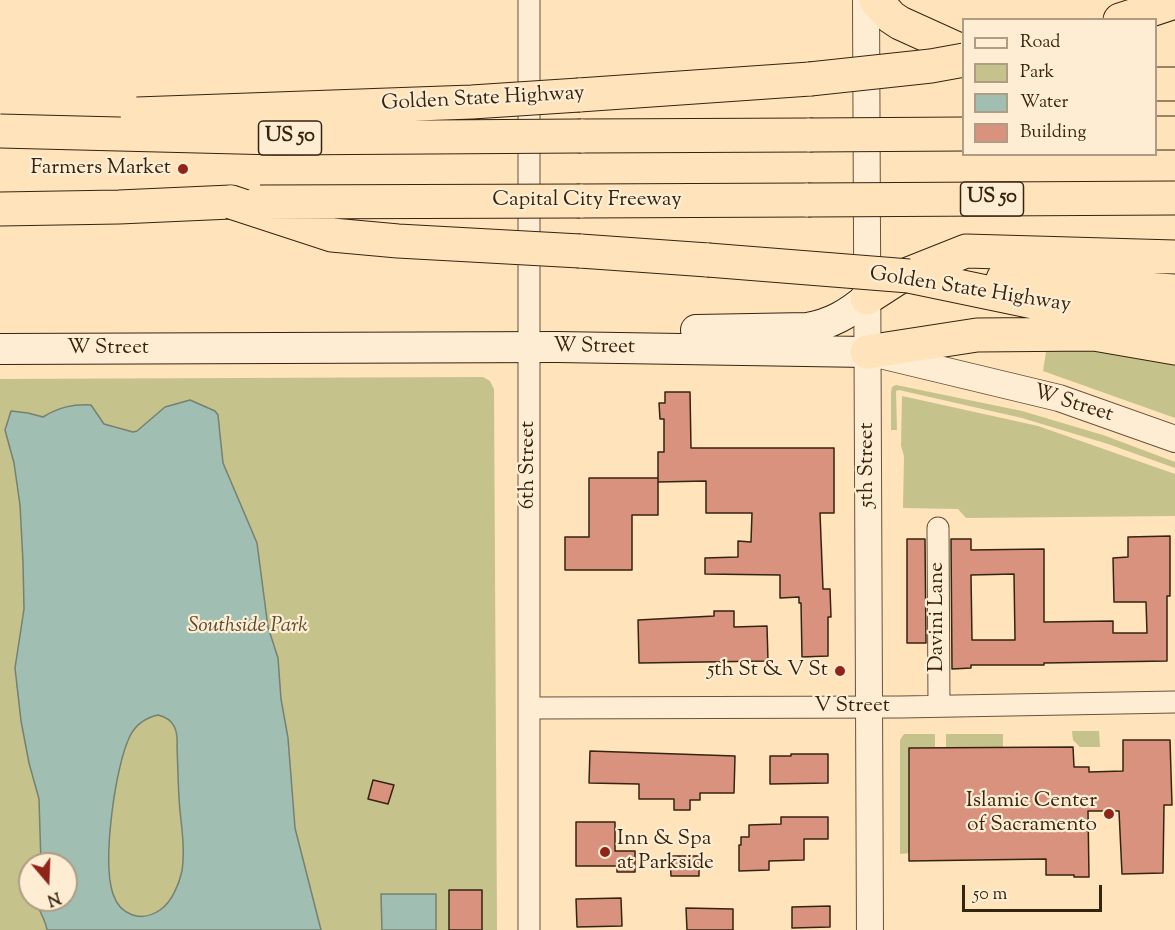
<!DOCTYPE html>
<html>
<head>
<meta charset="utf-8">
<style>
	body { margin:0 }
	#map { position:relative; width:1175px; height:930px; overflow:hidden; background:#fee3bb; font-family:"Sorts Mill Goudy",serif }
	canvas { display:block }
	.legend { position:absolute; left:962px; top:18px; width:195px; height:138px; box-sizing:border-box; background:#feedd3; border:2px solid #ad9d85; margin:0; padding:8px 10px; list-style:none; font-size:18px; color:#342511 }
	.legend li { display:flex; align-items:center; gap:12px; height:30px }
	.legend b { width:30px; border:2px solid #ad9d85 }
	.north { position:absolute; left:18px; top:852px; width:60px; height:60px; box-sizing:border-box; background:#feedd3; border:2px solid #ad9d85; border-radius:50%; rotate:161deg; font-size:16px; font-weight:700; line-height:24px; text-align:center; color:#342511 }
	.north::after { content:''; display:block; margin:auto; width:21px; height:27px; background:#8f2418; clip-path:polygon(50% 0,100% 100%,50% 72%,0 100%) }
	.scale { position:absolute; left:962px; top:885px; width:140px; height:27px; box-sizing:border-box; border:3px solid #342511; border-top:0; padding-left:8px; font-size:18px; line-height:21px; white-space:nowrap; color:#342511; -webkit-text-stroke:4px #feedd3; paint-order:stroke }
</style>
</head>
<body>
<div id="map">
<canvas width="1175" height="930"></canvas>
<ul class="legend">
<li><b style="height:8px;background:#feedd3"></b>Road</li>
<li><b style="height:16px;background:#c6c28c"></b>Park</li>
<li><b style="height:16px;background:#a0beb1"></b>Water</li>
<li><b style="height:16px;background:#d9927e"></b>Building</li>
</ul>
<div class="north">N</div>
<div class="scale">50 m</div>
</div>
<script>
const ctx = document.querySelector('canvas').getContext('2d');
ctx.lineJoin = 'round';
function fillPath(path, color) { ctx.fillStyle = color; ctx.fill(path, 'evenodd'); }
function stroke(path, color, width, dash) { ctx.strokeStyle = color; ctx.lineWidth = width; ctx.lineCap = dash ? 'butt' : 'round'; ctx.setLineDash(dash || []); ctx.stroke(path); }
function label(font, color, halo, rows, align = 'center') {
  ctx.font = font + ' "Sorts Mill Goudy",serif'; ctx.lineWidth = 4.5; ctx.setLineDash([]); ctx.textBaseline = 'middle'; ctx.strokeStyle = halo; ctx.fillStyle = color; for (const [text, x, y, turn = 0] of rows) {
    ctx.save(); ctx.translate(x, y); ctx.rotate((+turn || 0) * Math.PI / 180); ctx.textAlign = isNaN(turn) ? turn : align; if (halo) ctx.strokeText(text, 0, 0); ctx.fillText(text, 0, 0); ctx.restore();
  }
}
const green = new Path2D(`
	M1047 346 1147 356 1175 364V418L1043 371Z
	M483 377 490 381 494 389 497 930H0V379ZM30 864H66V900H30Z
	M896 385 1022 411 1103 435 1175 462V468L1108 444 1022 418 899 390 896 391 897 430H891V392L892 387Z
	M902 396 1038 426 1175 474V516L966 518 958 509 903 508 904 456 901 446Z
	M1072 731H1099L1100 747H1080L1073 740Z
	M904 734H935V747L909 748 910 853 900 854V740Z
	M946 734H1003V747H946Z`);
const water = new Path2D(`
	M190 400 215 411 218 415 223 463 257 543 268 627 278 658 281 699 288 738 295 828 321 930H47C45 917 37 910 37 900H66V864H41L39 799 29 763 21 721 15 668 24 609 23 562 20 505 14 463 5 430 11 411 28 413 43 417C59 407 73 404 91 405L104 424 133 432 137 431 165 407ZM158 715C175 719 178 731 177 747 178 768 178 790 180 811 182 830 185 851 182 871 179 884 172 902 160 910 141 923 120 915 113 894 102 862 115 766 130 736 136 724 145 718 158 715Z
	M381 894H436V930H382Z`);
const building = new Path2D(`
	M665 392H690L691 448H834V513H820L823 589H830L831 617H828V656L802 657 801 603H799V597L780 598V575L705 574V558L738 557V541L751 542 752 513H706V481L658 482V452H664V419H660L659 403H665Z
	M589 478H658V515H632V570H565V537H589Z
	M1170 536V596H1167V661L1044 663V665H971V668L952 669 951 539H971V550L1044 549V622L1113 621V633H1147L1146 602H1114L1113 558 1128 557V537ZM1014 574 1015 640H972L971 575Z
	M907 539H925L926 643H907Z
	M714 611H734V627L767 626 768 661 639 663 638 620 714 616Z
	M1123 740H1170L1172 805H1164L1163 873 1122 874 1119 811H1088L1089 877H1074V875H1046V859L909 861V748L1073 747 1074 767H1089V772L1123 771Z
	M590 751 735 756 734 793H700V800H690V810H674V799H639V784L589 783Z
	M791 754H828V783L770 784V756H791Z
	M373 780 394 785 388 804 368 799Z
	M781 817H828V839H804V860L769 861V870L739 871V845H741V837H749V825L781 824Z
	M576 822H615V851H635V872H617V866H576Z
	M670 856H699V876H671Z
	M449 890H482V930H449Z
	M621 898 622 926 577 927 576 899Z
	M830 906V927L792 928V907Z
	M686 908 733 909V930H687Z`);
const minor = new Path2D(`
	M529 0V930
	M938 528 939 706
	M529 708 901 707 1175 702`);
const tertiary = new Path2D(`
	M866 0 870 930
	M876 354 1059 398 1175 439`);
const secondary = new Path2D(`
	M696 330 807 328C831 324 848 314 867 298
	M0 349 557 347 867 352`);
const motorway = new Path2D(`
	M876 0 891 17 900 23 964 52
	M1120 20 1175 2
	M1156 84H1175
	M579 95 810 79
	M1156 133H1175
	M581 136 810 135
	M580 201 808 200
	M0 209 119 207 231 202
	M580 251 708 260
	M909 276 1053 306 1175 320
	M1003 279 1175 291
	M867 298 898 278 966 251 1175 257
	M867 352 977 335 1094 334 1175 348`);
const motorwayBridge = new Path2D(`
	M810 79 931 66 964 60
	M137 114 472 102 579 95
	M0 131 277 138 581 136
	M810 135 964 134
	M808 200 1175 198
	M231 202 332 235 398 241 580 251
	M260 202 580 201
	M708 260 909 276`);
const markers = [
	[183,169,6,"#8f2418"],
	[840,671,6,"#8f2418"],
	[1109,814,6,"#8f2418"],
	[605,852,6,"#8f2418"]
];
const shields = [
	[290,138,63],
	[992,199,63]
];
const shieldNames = [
	["US 50",290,138],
	["US 50",992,199]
];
const streetNames = [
	["Golden State Highway",483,100,-3],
	["Capital City Freeway",587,201],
	["Golden State Highway",970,291,9],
	["W Street",594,348,1],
	["W Street",108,349],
	["W Street",1073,405,17],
	["6th Street",529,465,-90],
	["5th Street",868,465,-90],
	["Davini Lane",938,617,-90],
	["V Street",852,707]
];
const poiNames = [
	["Farmers Market",171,169],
	["5th St & V St",828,671],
	["Islamic Center",1097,802],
	["of Sacramento",1097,826],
	["Inn & Spa",617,840,"left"],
	["at Parkside",617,864,"left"]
];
const parkNames = [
	["Southside Park",248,627]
];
fillPath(green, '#c6c28c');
fillPath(water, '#a0beb1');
stroke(water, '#758171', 1.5);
fillPath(building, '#d9927e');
stroke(building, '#342511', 1.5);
stroke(minor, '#66543c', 23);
stroke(tertiary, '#66543c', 28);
stroke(secondary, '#342511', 32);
stroke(motorway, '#342511', 35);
stroke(minor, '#feedd3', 21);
stroke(tertiary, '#feedd3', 26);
stroke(secondary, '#feedd3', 30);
stroke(motorway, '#fee3bb', 33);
stroke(motorwayBridge, '#342511', 35, []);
stroke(motorwayBridge, '#fee3bb', 33);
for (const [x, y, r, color] of markers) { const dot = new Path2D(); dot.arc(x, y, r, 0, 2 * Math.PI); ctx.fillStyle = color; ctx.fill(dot); stroke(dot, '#feedd3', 2); }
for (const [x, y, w] of shields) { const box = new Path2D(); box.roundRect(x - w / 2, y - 17, w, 34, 4.5); ctx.fillStyle = '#feedd3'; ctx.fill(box); stroke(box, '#342511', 1.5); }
label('bold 20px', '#342511', null, shieldNames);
label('21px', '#342511', '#feedd3', streetNames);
label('21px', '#342511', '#feedd3', poiNames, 'right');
label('italic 21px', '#584c30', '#feedd3', parkNames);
</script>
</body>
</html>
